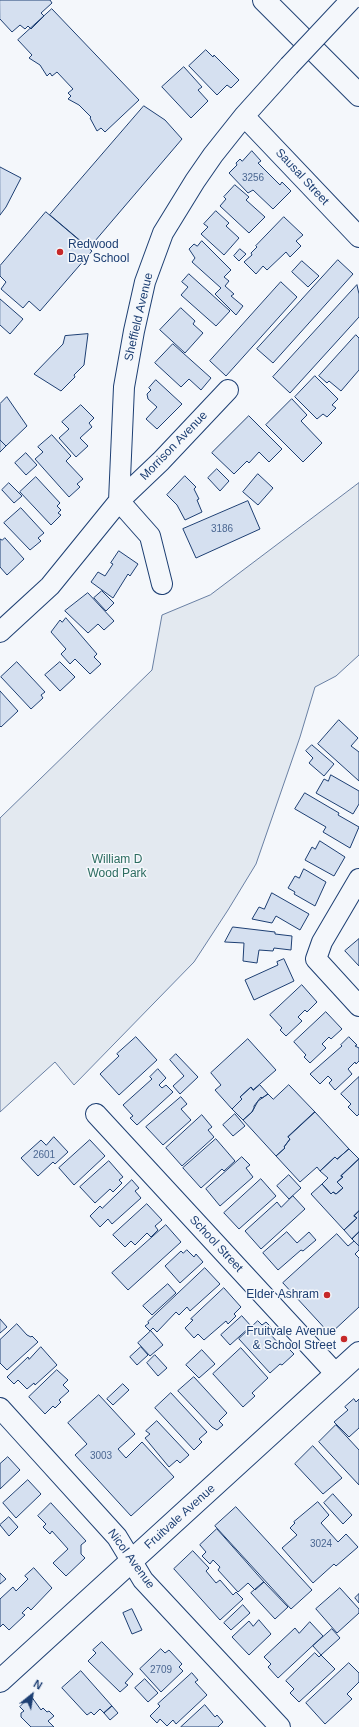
<!DOCTYPE html>
<html>
<head>
<meta charset="utf-8">
<style>
	body { margin:0 }
	#map { position:relative; width:359px; height:1727px; overflow:hidden; background:#f4f7fb; font-family:Helvetica,sans-serif }
	canvas { display:block }
	.north { position:absolute; left:12px; top:1675px; width:40px; height:40px; -webkit-text-stroke:3px #f4f7fb; paint-order:stroke; rotate:30deg; font-size:11px; font-weight:700; line-height:16px; text-align:center; color:#1d3f73 }
	.north::after { content:''; display:block; margin:auto; width:14px; height:18px; background:#1d3f73; clip-path:polygon(50% 0,100% 100%,50% 72%,0 100%) }
</style>
</head>
<body>
<div id="map">
<canvas width="359" height="1727"></canvas>
<div class="north">N</div>
</div>
<script>
const ctx = document.querySelector('canvas').getContext('2d');
ctx.lineJoin = 'round';
function fillPath(path, color) { ctx.fillStyle = color; ctx.fill(path, 'evenodd'); }
function stroke(path, color, width, dash) { ctx.strokeStyle = color; ctx.lineWidth = width; ctx.lineCap = dash ? 'butt' : 'round'; ctx.setLineDash(dash || []); ctx.stroke(path); }
function label(font, color, halo, rows, align = 'center') {
  ctx.font = font + ' Helvetica,sans-serif'; ctx.lineWidth = 3; ctx.setLineDash([]); ctx.textBaseline = 'middle'; ctx.strokeStyle = halo; ctx.fillStyle = color; for (const [text, x, y, turn = 0] of rows) {
    ctx.save(); ctx.translate(x, y); ctx.rotate((+turn || 0) * Math.PI / 180); ctx.textAlign = isNaN(turn) ? turn : align; if (halo) ctx.strokeText(text, 0, 0); ctx.fillText(text, 0, 0); ctx.restore();
  }
}
const green = new Path2D(`
	M359 483V655L336 676 315 687 300 737 256 864 228 910 194 962 74 1085 55 1062 0 1112V818L152 670 162 615 210 595Z`);
const building = new Path2D(`
	M0 0H50L52 3 41 13 44 16 31 29 28 26 25 29 20 25 12 32 0 19Z
	M52 9 139 100 105 132 101 128 97 131 90 118 91 117 79 105 68 99 71 96 68 93 73 89 57 72 52 76 50 73 47 76 40 65 29 58 32 55 18 40Z
	M206 50 213 57 214 55 239 80 231 88 227 85 217 95 189 66Z
	M184 67 202 87 198 90 208 101 191 118 162 87Z
	M144 106 165 120 182 139 89 248 50 215Z
	M252 151 261 161 258 163 280 185 282 182 291 191 273 209 253 190 248 193 229 173 237 165 236 163 240 159 242 161Z
	M0 167 21 178 6 207 0 215Z
	M235 185 249 197 246 200 265 217 249 233 220 206 226 199 224 197Z
	M216 211 229 223 226 226 239 238 224 255 201 234 208 227 204 224Z
	M46 212 92 251 40 311 29 301 23 308 1 289 6 282 0 276V266Z
	M284 217 303 235 296 241 301 246 290 257 286 252 267 270 263 266 256 274 244 262 252 255 251 253 257 247 256 246Z
	M202 241 231 270 224 277 229 281 225 286 234 294 231 296 243 306 236 315 215 294 221 288 192 262 195 258 189 249 194 244 197 246Z
	M240 249 246 254 239 261 234 256Z
	M338 260 353 274 273 363 257 349Z
	M302 261 319 276 308 287 292 272Z
	M189 274 230 311 216 326 181 295 188 287 182 282Z
	M281 282 297 297 226 376 210 361Z
	M357 285 359 294V317L290 393 273 377Z
	M0 299 23 319 10 334 0 325Z
	M181 308 195 321 193 324 203 333 185 353 160 330Z
	M88 334 84 365 74 375 75 377 61 391 34 374 63 344 65 336Z
	M356 335 359 338V370L341 391 329 381 327 383 319 376Z
	M173 344 211 378 201 390 189 379 181 387 155 363Z
	M315 376 338 399 332 405 336 408 327 417 323 414 317 419 295 397Z
	M156 380 182 404 157 429 146 419 157 407 148 399 147 394 151 390 149 388Z
	M7 397 27 426 6 446 0 440V404Z
	M292 399 307 415 301 421 322 443 303 462 266 425Z
	M81 405 94 418 89 423 92 427 80 438 88 446 76 457 59 438 69 429 62 422Z
	M249 416 282 449 269 462 259 452 249 463 247 461 234 474 212 453Z
	M52 435 71 456 66 461 83 479 77 484 80 487 69 497 35 459 43 452 38 447Z
	M0 440 6 446 0 452Z
	M26 453 37 465 26 475 15 463Z
	M217 469 229 481 220 491 208 478Z
	M258 474 273 488 258 505 243 492Z
	M185 476 196 487 194 489 199 499 197 500 202 512 185 520 177 505 167 495Z
	M36 477 60 503 57 506 61 510 58 513 61 515 51 525 20 492Z
	M9 483 22 496 14 503 2 490Z
	M248 501 260 529 196 558 183 529Z
	M21 508 44 533 38 538 41 541 30 550 4 523Z
	M5 538 24 559 7 575 0 567V539L2 540Z
	M119 551 138 564 130 576 128 574 113 598 91 582 98 572 105 576 113 564 111 563Z
	M102 591 114 603 106 611 94 598Z
	M88 593 114 621 104 630 98 624 88 633 65 611Z
	M66 618 97 654 94 657 101 664 90 674 75 659 70 664 61 654 66 649 51 632 60 620 62 622Z
	M17 662 45 692 41 695 43 698 31 709 1 677Z
	M60 662 75 677 60 691 45 675Z
	M0 691 18 711 1 727 0 726Z
	M339 720 358 738 351 746 359 752V781L318 744Z
	M312 745 334 764 324 776 309 763 313 758 306 751Z
	M331 775 359 791V804L353 814 316 793 324 779 328 781Z
	M305 793 339 813 338 815 359 827 350 848 323 832 326 827 295 809Z
	M320 841 345 857 334 876 305 860 312 847 315 849Z
	M304 869 326 882 315 906 294 894 295 892 288 888 295 876 299 878Z
	M272 893 309 914 300 930 276 916 272 923 252 919 259 907 264 909Z
	M233 927 275 932V934L292 936 291 950 274 948 273 951 259 950 257 963 243 961 244 943 225 942Z
	M359 939V966L345 951Z
	M284 959 294 981 254 1000 245 980 278 965 277 962Z
	M302 985 317 1002 307 1012 305 1010 298 1017 302 1021 286 1036 280 1030 282 1028 270 1015Z
	M326 1012 342 1029 331 1039 329 1037 322 1044 326 1048 310 1063 304 1057 306 1055 294 1042Z
	M136 1037 157 1060 119 1095 100 1074 119 1056 117 1054Z
	M349 1037 357 1045 355 1046 359 1048V1061L356 1064 355 1062 348 1069 352 1074 335 1090 329 1083 332 1080 328 1076 320 1084 310 1074 342 1046 341 1045Z
	M248 1039 276 1070 253 1090 251 1087 240 1097 242 1099 232 1109 215 1090 221 1085 211 1073Z
	M176 1054 198 1077 180 1094 173 1086 184 1076 170 1060Z
	M158 1069 166 1078 159 1085 162 1088 166 1085 173 1092 137 1125 130 1118 133 1116 123 1105 152 1079 150 1077Z
	M359 1077V1114L357 1116 348 1107 351 1104 341 1094Z
	M260 1085 268 1094 258 1101 252 1112 243 1120 232 1109 242 1099 240 1097 251 1087 253 1090Z
	M289 1085 315 1112 288 1137 290 1139 284 1147 285 1148 276 1156 243 1120 252 1112 254 1108V1106L261 1097 262 1098 268 1094 273 1099Z
	M181 1097 187 1104 181 1109 191 1120 163 1145 146 1127Z
	M315 1112 349 1149 337 1159 335 1157 320 1171 317 1167 300 1182 276 1156 285 1148 284 1147 290 1139 288 1137Z
	M235 1114 245 1126 233 1136 223 1125Z
	M202 1115 212 1127 208 1130 214 1137 182 1166 166 1148Z
	M54 1137 68 1152 55 1164 53 1162 38 1176 21 1158 41 1140 46 1145Z
	M216 1139 235 1161 224 1171 222 1169 201 1188 183 1168Z
	M90 1140 105 1156 74 1185 59 1168Z
	M349 1149 359 1159 341 1176 343 1177 337 1182 343 1188 336 1194 333 1192 331 1194 322 1184 328 1178 320 1171 335 1157 337 1159Z
	M242 1157 250 1165 246 1168 253 1177 220 1206 206 1189Z
	M359 1159V1211L354 1216 357 1218 344 1230 311 1194 322 1184 331 1194 333 1192 336 1194 343 1188 337 1182 343 1177 341 1176Z
	M109 1161 123 1177 119 1180 122 1183 113 1192 110 1189 95 1203 80 1187Z
	M289 1175 301 1188 289 1199 277 1186Z
	M261 1179 276 1196 239 1229 224 1213Z
	M132 1180 139 1188 135 1191 141 1198 112 1224 108 1219 100 1227 90 1216 100 1206 102 1208Z
	M293 1196 305 1209 261 1249 245 1231 277 1202 281 1207Z
	M147 1204 162 1220 155 1226 158 1230 151 1237 147 1233 135 1245 131 1241 125 1247 113 1235Z
	M359 1211V1232L352 1239 344 1230 357 1218 354 1216Z
	M166 1225 181 1242 128 1290 112 1273Z
	M287 1232 297 1243 309 1232 316 1240 303 1251 301 1250 278 1270 263 1253Z
	M359 1232V1246L352 1239Z
	M337 1234 348 1246 354 1241 359 1246V1250L355 1254 359 1258V1307L330 1334 283 1283Z
	M187 1250 194 1257 196 1254 203 1262 180 1283 165 1266 181 1251 183 1253Z
	M205 1268 220 1284 190 1311 187 1307 179 1315 176 1312 157 1332 153 1328 150 1331 145 1326 149 1323 148 1322Z
	M168 1284 176 1293 152 1315 143 1306Z
	M224 1288 241 1307 234 1314 236 1316 228 1324 226 1321 204 1340 198 1334 194 1338 185 1328 193 1320 191 1319Z
	M242 1316 251 1326 230 1345 221 1335Z
	M0 1319 7 1327 0 1333Z
	M258 1321 262 1325 266 1322 275 1331 271 1335 279 1344 282 1342 294 1354 282 1365 280 1364 270 1373 239 1339Z
	M17 1324 27 1335 31 1337 32 1336 38 1342 7 1370 0 1363V1340Z
	M151 1331 163 1345 150 1356 138 1343Z
	M41 1347 57 1365 35 1385 34 1383 27 1389 18 1380 14 1384 7 1377 28 1357 29 1359Z
	M141 1347 148 1355 137 1365 130 1357Z
	M241 1348 268 1378 252 1393 255 1396 243 1407 213 1374Z
	M202 1350 215 1364 199 1378 186 1365Z
	M155 1355 167 1368 158 1376 147 1363Z
	M57 1370 68 1380 63 1385 69 1391 59 1400 61 1402 55 1408 53 1406 45 1414 29 1397Z
	M194 1377 227 1413 219 1421 223 1425 217 1430 212 1427 178 1391Z
	M123 1384 129 1390 113 1405 107 1399Z
	M171 1393 207 1432 199 1439 202 1442 194 1450 155 1408Z
	M99 1395 135 1434 118 1449 126 1458 142 1442 174 1477 131 1516 75 1455 87 1444 68 1423Z
	M354 1399 356 1402 359 1399V1428L349 1437 334 1422 348 1410 345 1407Z
	M157 1421 189 1455 180 1463 177 1460 169 1467 145 1438 150 1434 146 1431Z
	M336 1425 359 1450V1485L319 1442Z
	M313 1446 342 1478 323 1494 295 1464Z
	M8 1457 20 1470 0 1489V1464Z
	M28 1480 41 1494 16 1518 3 1503Z
	M333 1494 352 1515 343 1524 324 1503Z
	M318 1502 329 1515 321 1523 338 1542 346 1534 358 1547 336 1566 334 1564 313 1583 282 1548 297 1535 290 1528 295 1523 294 1522Z
	M51 1503 86 1541 81 1545V1554L85 1558 66 1576 53 1563 68 1549 52 1531 50 1534 43 1527 46 1524 38 1516Z
	M236 1507 312 1590 291 1609 215 1526Z
	M9 1517 18 1527 9 1536 0 1525Z
	M217 1529 264 1582 255 1590 248 1583 238 1592 218 1570 220 1567 213 1560 210 1564 202 1556 206 1552 200 1545Z
	M193 1551 209 1568 206 1571 216 1583 220 1580 233 1595 236 1592 243 1599 220 1620 174 1569Z
	M34 1568 52 1588 31 1610 28 1607 22 1613 25 1615 9 1630 3 1624 0 1627V1599L13 1587 16 1591 28 1579 25 1576Z
	M0 1573 6 1579 0 1584Z
	M264 1582 288 1607 275 1619 251 1593Z
	M340 1588 359 1609V1613L337 1633 316 1609Z
	M359 1594V1603L355 1598Z
	M243 1605 250 1613 231 1630 224 1623Z
	M132 1609 142 1630 132 1634 123 1613Z
	M259 1620 271 1634 249 1655 232 1637 249 1621 253 1626Z
	M310 1622 323 1636 278 1678 268 1667 271 1664 264 1657 295 1628 299 1633Z
	M332 1629 340 1638 321 1655 313 1646Z
	M102 1642 133 1674 125 1683 128 1685 120 1692 88 1661 96 1653 93 1650Z
	M161 1649 165 1653 169 1650 182 1664 179 1667 183 1671 161 1692 140 1669Z
	M315 1653 319 1657 321 1655 335 1669 299 1702 290 1693 294 1689 286 1681Z
	M349 1663 359 1673V1682L347 1694 352 1699 325 1724 306 1703Z
	M81 1671 112 1706 104 1713 100 1709 94 1715 91 1712 87 1715 62 1688Z
	M192 1673 198 1680 195 1682 207 1695 176 1724 173 1720 167 1726 160 1719 157 1723 150 1716 160 1706 158 1704Z
	M145 1679 158 1693 148 1702 135 1688Z
	M31 1696 41 1710 43 1708 47 1712 49 1711 54 1716 48 1721 54 1727H31L21 1717V1713L24 1711 20 1707Z
	M205 1705 215 1717 217 1715 223 1722 218 1727H181Z
	M112 1706 118 1713 110 1720 104 1713Z`);
const minor = new Path2D(`
	M244 116 359 237
	M162 584 150 536 119 501 161 461 228 390
	M0 632 50 586 119 501 124 387 134 331 145 282 163 233 195 181 213 155 244 116 289 66
	M359 879 322 942 316 959 359 1006
	M96 1114 336 1374
	M0 1408 117 1537 143 1580 280 1727`);
const major = new Path2D(`
	M0 1681 359 1353`);
const highway = new Path2D(`
	M264 0 359 95`);
const minorBridge = new Path2D(`
	M289 66 351 0`);
const markers = [
	[60,252,4,"#c62828"],
	[327,1295,4,"#c62828"],
	[344,1339,4,"#c62828"]
];
const numberNames = [
	["3256",253,178],
	["3186",222,529],
	["2601",44,1155],
	["3003",101,1456],
	["3024",321,1544],
	["2709",161,1670]
];
const streetNames = [
	["Sausal Street",302,177,47],
	["Sheffield Avenue",139,317,-77],
	["Morrison Avenue",174,446,-46],
	["School Street",216,1244,47],
	["Fruitvale Avenue",180,1517,-42],
	["Nicol Avenue",131,1559,54]
];
const poiNames = [
	["Redwood",68,245,"left"],
	["Day School",68,259,"left"],
	["Elder Ashram",319,1295],
	["Fruitvale Avenue",336,1332],
	["& School Street",336,1346]
];
const parkNames = [
	["William D",117,860],
	["Wood Park",117,874]
];
fillPath(green, '#e3e9f0');
stroke(green, '#687fa3', 1);
fillPath(building, '#d5e0f0');
stroke(building, '#1d3f73', 1);
stroke(minor, '#1d3f73', 22);
stroke(major, '#1d3f73', 24);
stroke(highway, '#1d3f73', 24);
stroke(minor, '#f4f7fb', 20);
stroke(major, '#f4f7fb', 22);
stroke(highway, '#f4f7fb', 22);
stroke(minorBridge, '#1d3f73', 22, []);
stroke(minorBridge, '#f4f7fb', 20);
for (const [x, y, r, color] of markers) { const dot = new Path2D(); dot.arc(x, y, r, 0, 2 * Math.PI); ctx.fillStyle = color; ctx.fill(dot); stroke(dot, '#f4f7fb', 1.5); }
label('10px', '#4b6792', null, numberNames);
label('12px', '#1d3f73', '#f4f7fb', streetNames);
label('12px', '#1d3f73', '#f4f7fb', poiNames, 'right');
label('12px', '#2c6c60', '#f4f7fb', parkNames);
</script>
</body>
</html>
